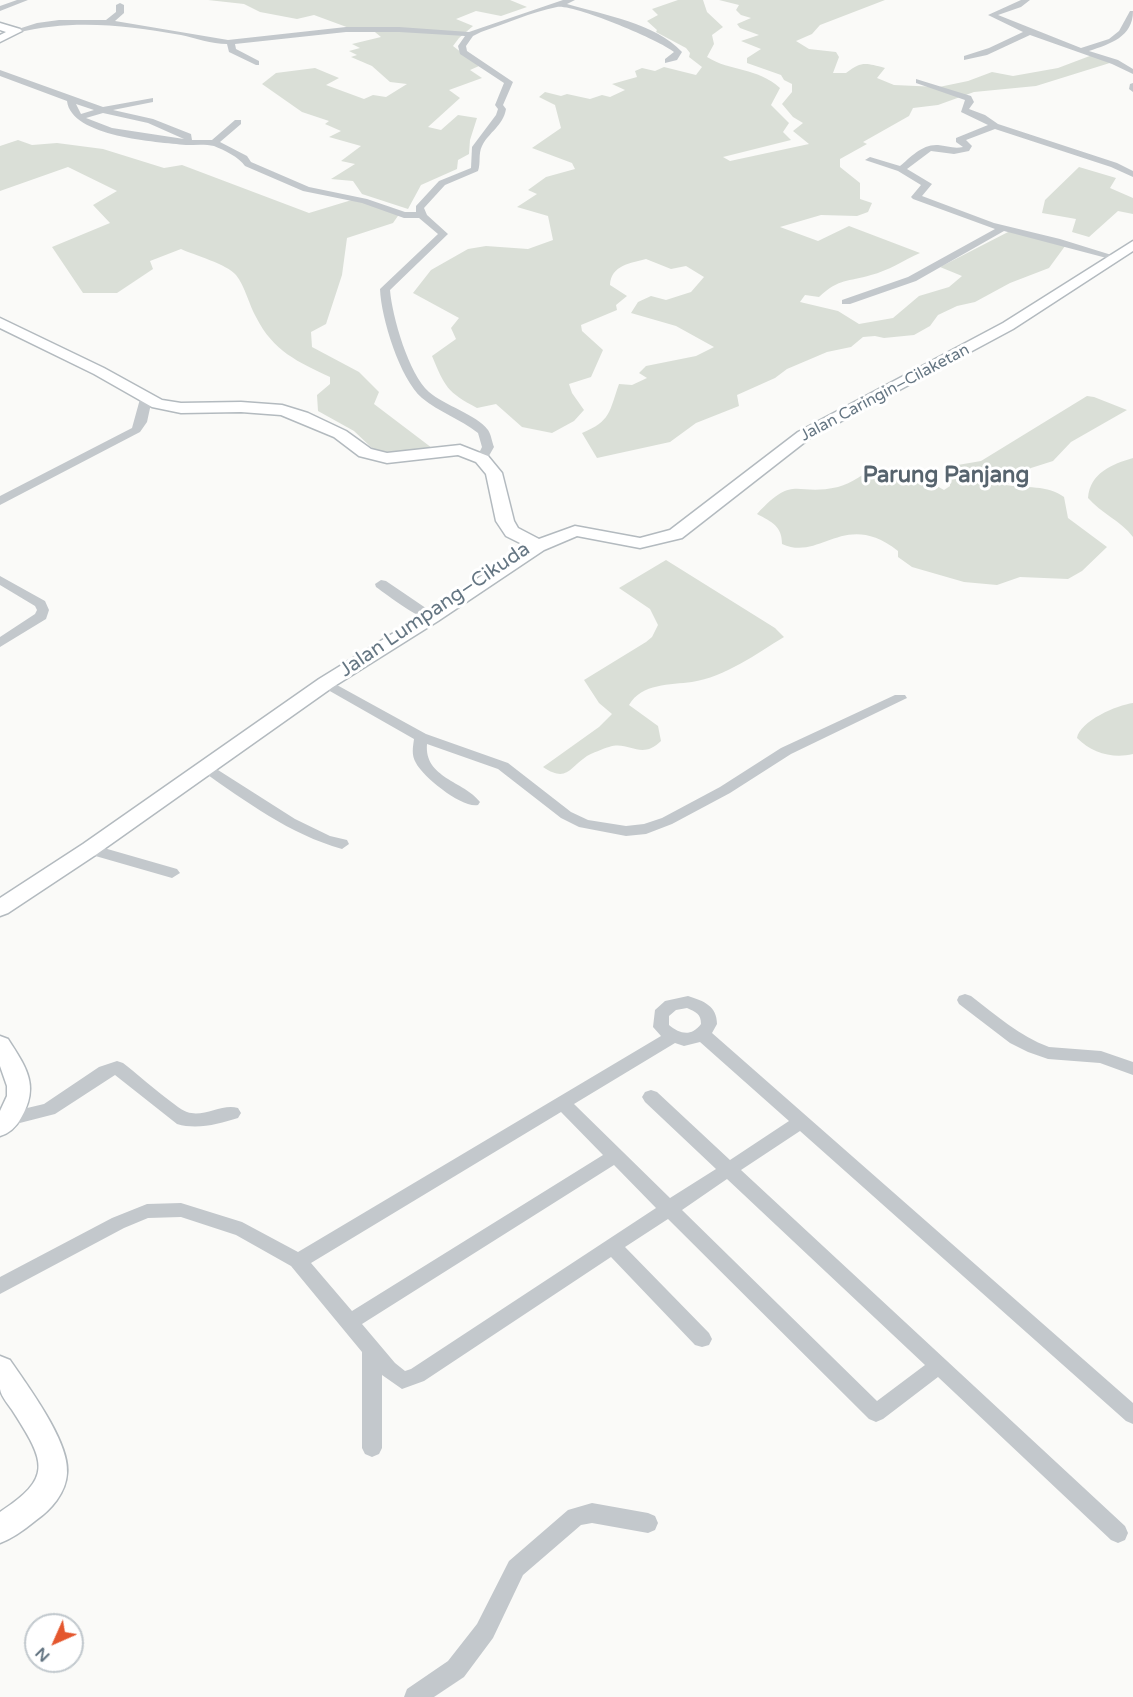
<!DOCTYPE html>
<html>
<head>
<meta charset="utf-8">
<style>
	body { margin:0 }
	#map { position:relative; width:1133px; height:1697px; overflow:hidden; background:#fafaf8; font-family:"Varela Round",sans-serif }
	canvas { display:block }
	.north { position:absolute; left:24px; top:1613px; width:60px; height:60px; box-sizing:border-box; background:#fff; border:2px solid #c1c8cd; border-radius:50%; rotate:225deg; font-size:16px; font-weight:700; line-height:24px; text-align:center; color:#657683 }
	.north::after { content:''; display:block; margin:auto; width:21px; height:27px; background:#e4572e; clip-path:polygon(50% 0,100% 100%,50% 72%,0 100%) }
</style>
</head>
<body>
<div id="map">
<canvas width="1133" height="1697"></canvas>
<div class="north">N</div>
</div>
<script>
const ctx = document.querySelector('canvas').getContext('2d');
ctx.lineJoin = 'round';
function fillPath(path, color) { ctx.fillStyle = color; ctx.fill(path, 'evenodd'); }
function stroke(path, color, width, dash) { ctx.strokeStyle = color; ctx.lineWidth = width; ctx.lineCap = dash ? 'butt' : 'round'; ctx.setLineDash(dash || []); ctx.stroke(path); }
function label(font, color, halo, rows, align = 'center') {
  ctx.font = font + ' "Varela Round",sans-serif'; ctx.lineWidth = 6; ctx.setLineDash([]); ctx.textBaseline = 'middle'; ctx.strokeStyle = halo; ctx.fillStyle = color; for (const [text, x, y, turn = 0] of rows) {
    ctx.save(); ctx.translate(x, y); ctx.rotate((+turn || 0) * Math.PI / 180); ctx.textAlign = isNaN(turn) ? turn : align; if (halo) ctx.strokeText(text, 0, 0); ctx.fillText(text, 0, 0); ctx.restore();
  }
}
const green = new Path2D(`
	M208 0H510L527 7 501 16 476 11 456 19 473 26 459 38 453 46 479 66 470 70 482 78 449 90 460 98 428 127 441 130 458 115 477 118 470 140 469 154 458 160 457 169 421 185 408 209 362 194 353 181 331 179 355 164 341 161 361 146 329 137 341 131 325 124 329 121 302 112 262 84 276 73 315 68 339 78 326 85 364 99 373 95 386 97 407 84 390 82 372 66 351 57 357 55 349 51 360 48 352 44 381 37 370 28 352 29 314 15 297 19 260 12 244 4Z
	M678 0H703L707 12 723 27 712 35 714 44 707 57C731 72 757 67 780 88L771 105 789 123 783 132 791 140 723 157 730 161 809 144 793 131 803 123 793 117 782 104 792 92V84L784 80 781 75 747 63V58L761 49 741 41 759 35 740 28 737 24 751 18 741 15 736 10 739 5 719 0H885L820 25 812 34 796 41 809 49 836 52 839 57 833 73H846C862 61 865 63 885 68L877 78 894 85 939 87 968 81 992 72 1013 76 1058 68 1095 54 1113 62 1036 86 974 92 938 105 913 108 909 116 863 142 867 144 840 159V167L860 183V199L872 203 868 212 857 216 821 215 780 227 818 241 849 226 920 253C904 260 888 271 871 275 848 282 839 278 819 297L805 295 800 302 838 311 859 324 893 318 919 296 949 287 962 276 940 267 1010 231 1068 242 1049 268 1010 283 975 302 957 306 938 315 930 326 914 335 884 338 875 336 863 337 851 347 827 352 787 369 775 378 737 395 739 406 696 423 670 442 597 458 582 433C611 421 609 412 619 384L632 385 647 378 639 373 646 366 696 356 714 347 676 326 631 313 638 302 651 296 666 300 691 292 704 277 686 266 671 269 646 259C631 263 611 265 610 285L627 296 616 305 617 310 581 325 582 331 603 350 591 377 569 384 572 393 584 410 574 421 552 433 522 427 496 404 477 408C447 392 445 387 432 356L456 339 451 328 459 318 413 293 431 270 468 249 486 246 528 249 553 240 548 216 517 207 537 194 528 190 546 177 575 169 572 163 532 148 561 128 555 105 539 97 545 92 561 96 567 94 590 99 602 95 610 97 625 90 612 84 637 77 635 71 642 68 655 71 664 67 696 75 702 67 689 57 690 53 686 48 656 32 657 30 647 21 658 15 652 9Z
	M18 140 32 145 57 143 103 149 164 168 182 165 309 213 355 199 400 213 393 223 347 238 342 275 326 324 311 332 312 347 359 372 379 392 374 404 432 448 399 454 385 453 373 449 354 431 318 411 317 395 330 384V377C298 362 273 351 256 317 249 305 245 286 236 275 227 264 194 255 181 249L150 261 153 269 117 293H83L52 247 110 223 93 205 117 191 68 167 0 191V146Z
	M1079 167 1116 178 1110 188 1133 198V214L1118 211 1089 237 1072 232 1076 219 1042 213 1045 200Z
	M1087 396 1094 397 1127 410 1071 442 1053 461 1031 468 1006 485C1024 488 1049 485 1064 497L1068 518 1107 547 1082 571 1068 579 1020 577 997 585 964 582 912 567 898 557V551C844 509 821 562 782 544 782 526 772 522 757 514 795 473 794 497 838 487 852 483 864 474 876 466L905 478 921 477 944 490 950 486 949 471 952 466 981 461Z
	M1133 458V537C1121 521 1101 513 1088 498 1090 473 1112 464 1133 458Z
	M666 560 775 628 784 637C756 654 725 677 692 682 670 685 642 683 629 705L658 726 661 741C641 761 629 740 609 747 602 749 593 753 587 756 569 768 567 783 543 767L599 727 612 714 599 703 584 680 646 642 652 637 658 625 650 609 619 588Z
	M1133 703V754C1113 759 1092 753 1077 738 1080 721 1117 705 1133 703Z`);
const street = new Path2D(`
	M17 0H28L0 11V6Z
	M563 0H575L567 4C604 15 655 23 682 52L677 60 665 63V59L674 52C659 40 574 4 557 7 531 12 505 24 481 32L473 36 466 46 467 51 513 82 503 105 506 109C503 126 489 132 482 146 478 154 481 163 478 171L445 185 424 208 427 215 448 234 390 290C392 316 409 375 429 392 445 406 476 414 488 430 491 434 492 442 494 447L486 461 482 462 476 459 482 447 478 433C460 419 439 412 422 398 400 379 381 318 380 289L438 234 419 218H404L362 203 303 191 245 166C239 157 224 150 214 146 206 144 195 145 186 145 157 142 71 137 67 101L0 76V70L103 107 153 98V102L113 110 153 119 191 134 192 140H212L235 120H241V124L220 142 247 156 251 162 309 187 367 199 405 212H416V206L439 181 471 168 472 147 496 115 498 109 495 105 504 83 460 54 458 46 465 36 399 32H346L235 44 236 49 259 61V65H256L229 52 227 44C211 44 196 38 181 35 125 25 72 19 16 33L12 31 37 23 59 20H106L116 12V5L120 3 124 5V13L115 21 228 40 346 27H399L469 32ZM76 104 94 110 81 114ZM103 113 148 123 184 139 112 128 86 118Z
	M1021 0H1030L1021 7 998 15 1081 48 1109 39 1119 31 1130 11H1133C1133 37 1110 44 1089 51L1118 60 1133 69V74L1112 64 1030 35 987 55 964 60V56L989 48 1023 32 988 15Z
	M916 79 971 96 974 102 969 109 985 115 998 124 1117 163 1133 171V177L1111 167 995 129 966 140 972 146 969 151 954 154 931 151 907 169 932 184 922 196 994 223 1060 239 1118 257V261L1004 231 916 281 850 304H842V300L908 277 995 229 913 199 911 197 921 185 898 171 865 160 870 157 900 166C911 157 922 144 938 145 947 146 954 149 963 147L956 142V138L988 125 961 112 965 100 916 83Z
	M1133 83V92L1129 89 1130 84Z
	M146 396 152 399 147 422 140 432 0 505V496L132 428 140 399Z
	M0 576 45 601 49 610 46 619 0 647V637L35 614 37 610 35 606 0 585Z
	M381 580 386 581 439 617 437 620C422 623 389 596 376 587L375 584Z
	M326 679 426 734 508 763 571 812 588 820 626 826 644 824 662 818 720 787 781 748 895 695H905L907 698 791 754 730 793 672 824 646 834 626 836 579 827 561 818 498 769 427 744C424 778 464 781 480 802L478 805C463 809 423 777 416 763 411 755 413 747 414 739L321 686 319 683Z
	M207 763 295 819 330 836 347 840 349 844 342 849C289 834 247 802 202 771L200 768 202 765Z
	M90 844 177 869 180 873 172 878 85 853 82 849Z
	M965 994 971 996C996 1015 1019 1036 1049 1047L1101 1051 1133 1062V1075L1100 1063 1048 1059 1028 1052 1010 1043 959 1004 957 1000 959 996Z
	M688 996C704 1001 717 1006 717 1024L712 1033 1133 1403V1424L1126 1421 800 1131 741 1170 1125 1526 1128 1533 1125 1540 1118 1543 1111 1540 938 1377 883 1419 876 1422 869 1419 668 1219 625 1247 709 1333 712 1339 709 1345 702 1347 695 1345 611 1257 424 1381 402 1389 382 1375V1448L379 1454 372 1457 365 1454 362 1448V1352L291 1266 236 1235 181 1217 148 1218 124 1228 0 1294V1277L112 1218 147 1204 181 1203 242 1222 298 1252 661 1036 653 1027 655 1010 665 1001ZM687 1008C696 1012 701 1014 701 1024 691 1037 680 1034 669 1025V1016L676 1010ZM700 1042 789 1121 730 1160 657 1092 651 1090 645 1092 642 1097 645 1102 716 1169 670 1198 574 1104 675 1043 684 1046ZM561 1112 603 1155 352 1311 311 1263ZM614 1165 656 1208 411 1369 405 1371 395 1363 362 1324ZM727 1179 925 1365 877 1401 682 1210Z
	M117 1061 123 1063C135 1072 177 1109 187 1112 204 1118 222 1103 238 1108L241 1113 238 1118C219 1124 197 1130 177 1124L115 1075 55 1114 8 1126 2 1124 0 1120 2 1114 44 1104 99 1067Z
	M592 1503 648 1513 655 1516 658 1523 655 1530 648 1533 592 1523 581 1525 523 1575 493 1638 464 1677 434 1697H404L407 1689 448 1661 477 1624 509 1561 568 1510Z`);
const secondary = new Path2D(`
	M0 23 20 29 22 31 0 42V35L6 32 0 30Z
	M1133 241V251L1013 329 810 438 682 538 640 548 577 536 544 550 438 621 333 687 97 854 8 913 0 916V898L83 844 319 679 426 613 526 546 506 536 496 521 486 474 476 462 458 455 387 463 359 456 334 437 281 415 241 412 181 413 152 407 94 374 0 328V318L104 368 162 400 181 403 241 402 282 405 308 413 346 431 371 449 387 453 460 445 488 456 502 473 514 521 518 528 539 539 575 526 640 538 670 530 798 432 1003 323Z
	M0 1036 8 1039C26 1067 40 1086 21 1118 16 1127 10 1133 0 1136V1111L7 1096V1086L0 1066Z
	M0 1356 10 1360C27 1385 70 1442 67 1473 66 1493 51 1510 35 1521 24 1530 13 1538 0 1543V1512C52 1478 46 1463 14 1413 10 1406 1 1397 0 1389 0 1379 0 1367 0 1356Z`);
const farStreetnames = [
	["Jalan Caringin–Cilaketan",885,393,-28]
];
const streetNames = [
	["Jalan Lumpang–Cikuda",435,610,-34]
];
const farDistrictnames = [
	["Parung Panjang",946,476]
];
fillPath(green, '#dadfd7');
stroke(secondary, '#b3babf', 3);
fillPath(street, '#c3c8cc');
fillPath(secondary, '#fff');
label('16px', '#657683', '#fff', farStreetnames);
label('20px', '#657683', '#fff', streetNames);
label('bold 22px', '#57646e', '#fff', farDistrictnames);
</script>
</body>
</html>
